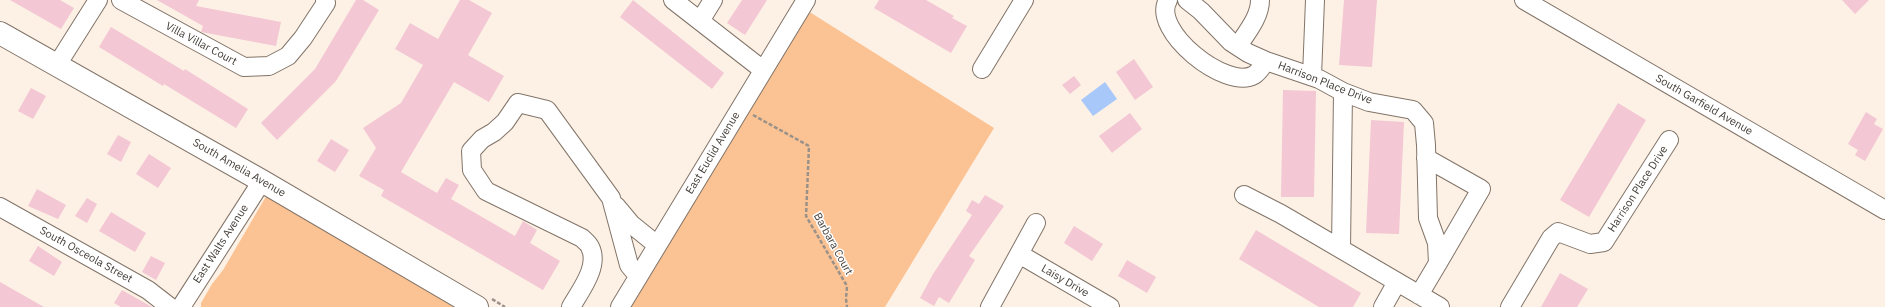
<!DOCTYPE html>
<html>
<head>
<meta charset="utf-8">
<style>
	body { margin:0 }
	canvas { display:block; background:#fdf1e6 }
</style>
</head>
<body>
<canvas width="1885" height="307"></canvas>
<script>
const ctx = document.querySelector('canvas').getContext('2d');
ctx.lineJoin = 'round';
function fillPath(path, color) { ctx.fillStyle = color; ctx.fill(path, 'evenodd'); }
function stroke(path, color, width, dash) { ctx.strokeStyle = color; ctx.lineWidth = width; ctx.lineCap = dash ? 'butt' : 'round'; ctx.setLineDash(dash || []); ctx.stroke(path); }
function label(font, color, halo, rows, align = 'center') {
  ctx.font = font + ' "IBM Plex Sans",sans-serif'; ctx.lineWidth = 3; ctx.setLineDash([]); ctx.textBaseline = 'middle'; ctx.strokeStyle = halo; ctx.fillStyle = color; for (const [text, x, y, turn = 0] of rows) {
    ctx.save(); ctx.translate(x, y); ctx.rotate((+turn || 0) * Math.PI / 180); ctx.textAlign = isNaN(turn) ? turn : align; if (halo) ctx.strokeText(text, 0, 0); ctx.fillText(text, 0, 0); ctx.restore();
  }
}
const green = new Path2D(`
	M808 11 994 128 885 307H628Z
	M268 193 463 307H201V303L212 284 223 270Z`);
const water = new Path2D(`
	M1105 82 1117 99 1093 116 1081 100Z`);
const building = new Path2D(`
	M10 0H60L74 8 61 29Z
	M157 0H199L196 6 281 22 276 46 201 32 203 26Z
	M356 0H363L379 10 336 81 277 140 261 123 315 69Z
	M460 0H469L492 13 468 55 504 76 489 102 454 82 401 172 437 193 446 178 459 185 451 199 515 236 523 221 537 230 530 243 560 261 543 290 381 196 384 190 359 176 376 148 363 128 401 103 423 65 395 49 410 23 438 39Z
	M633 0 724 73 712 89 620 17Z
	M742 0H767L745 35 727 23Z
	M879 0H926L954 16 952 18 967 26 951 53 874 8Z
	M1344 0H1377L1372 67 1339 65Z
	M1842 0H1869L1855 14Z
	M111 27 184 71 185 69 248 109 236 128 164 84 163 86 99 47Z
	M1134 59 1153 87 1135 100 1116 72Z
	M1074 76 1081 85 1070 94 1062 85Z
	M31 88 46 96 33 119 18 111Z
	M1283 90 1316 91 1314 197H1281Z
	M1618 103 1646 120 1589 217 1560 200Z
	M1866 112 1877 119 1874 124 1883 129 1865 161 1855 155 1858 150 1848 144Z
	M1130 113 1142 129 1112 153 1099 136Z
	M1371 120 1404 122 1399 234 1366 233Z
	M118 135 131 142 121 162 107 154Z
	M331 139 349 150 335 172 317 161Z
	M149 154 171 168 158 188 136 174Z
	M37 189 66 205 58 219 28 206Z
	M985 195 1004 206 969 256 975 260 949 303 939 297 934 306 920 298 933 274 972 215 966 211 972 200 979 204Z
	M87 198 97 204 87 223 75 216Z
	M111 212 146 233 135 252 99 231Z
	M1074 226 1103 244 1092 261 1064 243Z
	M1256 230 1361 293 1353 307H1319L1239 259Z
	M38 246 62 262 54 276 29 261Z
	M151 256 165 263 156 280 142 272Z
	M1127 260 1156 277 1147 293 1118 276Z
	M1560 273 1588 289 1577 307H1541Z
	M0 282 44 307H0Z
	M122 290 152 307H121L114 303Z`);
const path = new Path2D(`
	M753 115 809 146 806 216 847 286 846 299 847 307
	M492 299 505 307`);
const minor = new Path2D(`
	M121 0 244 67 269 66 288 56 303 38 326 3 325 0
	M673 0 763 70
	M1168 0C1150 30 1226 91 1254 75 1259 72 1263 65 1266 61
	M1187 0 1201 11 1231 42 1248 53 1266 61 1319 79 1343 92 1369 102 1413 110 1424 123 1426 145 1428 218 1437 243 1438 263 1419 295
	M1524 0 1885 210
	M700 21 713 0
	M1238 46C1247 32 1260 17 1260 0
	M57 65 98 0
	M982 69 1024 0
	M1312 76 1315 0
	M1426 158 1481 189 1438 263
	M1244 195 1281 214 1440 307
	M616 206 631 224 657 245
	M0 207 148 290 170 307
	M1341 249 1343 92
	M1019 254 1110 307
	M181 307 262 181
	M571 307C580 291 600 266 590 247 589 244 584 240 582 238L486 191 472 170 471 151 482 139 494 132 505 122 518 103 547 110 611 198 629 265 638 276
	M620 307 806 0
	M990 307 1036 223
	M1383 307 1397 282
	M1510 307 1551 238 1558 232 1590 244 1604 242 1669 140`);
const major = new Path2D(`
	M0 33 262 181 477 307`);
const streetNames = [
	["Villa Villar Court",201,44,28],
	["Harrison Place Drive",1325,83,21],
	["South Garfield Avenue",1704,105,30],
	["East Euclid Avenue",713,153,-59],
	["South Amelia Avenue",239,168,30],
	["Harrison Place Drive",1638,189,-57],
	["East Walts Avenue",221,244,-57],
	["Barbara Court",833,244,61],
	["South Osceola Street",86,255,29],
	["Laisy Drive",1065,281,30]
];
fillPath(green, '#fbc394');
fillPath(water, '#a8c8f9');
fillPath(building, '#f3c7d3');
stroke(minor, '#827468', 20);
stroke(major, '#827468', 24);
stroke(path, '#9a9189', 2.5, [4, 2]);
stroke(minor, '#fff', 18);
stroke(major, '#fff', 22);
label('11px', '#423c36', '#fff', streetNames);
</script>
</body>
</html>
